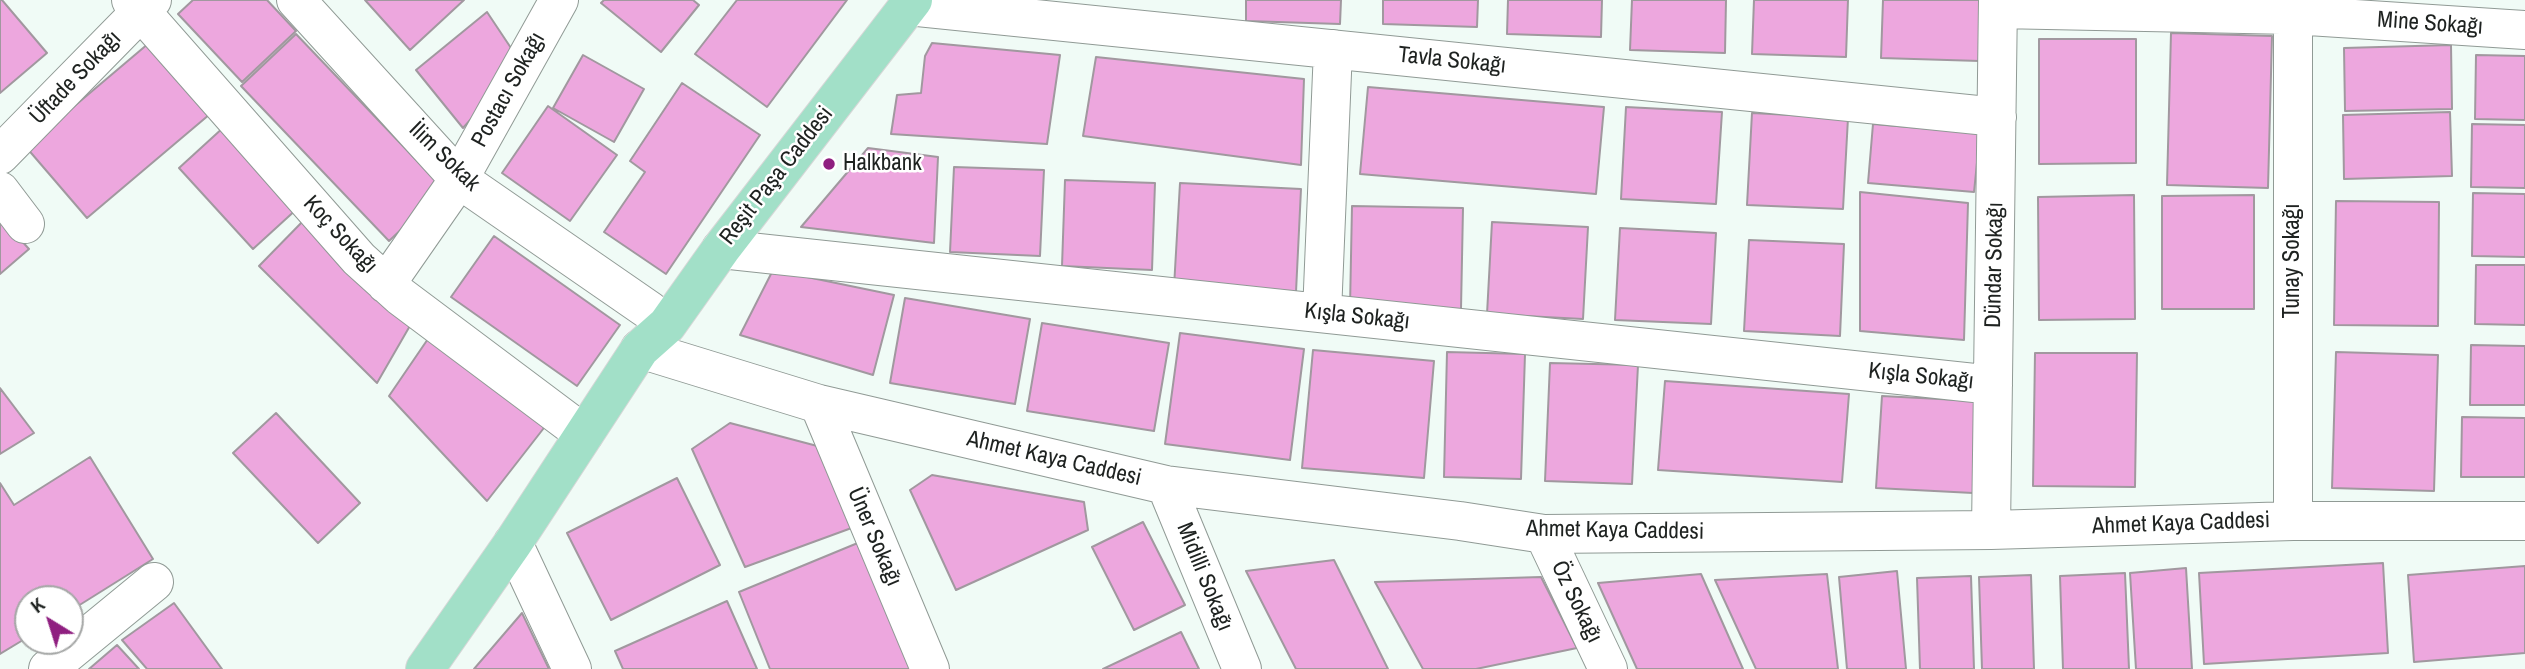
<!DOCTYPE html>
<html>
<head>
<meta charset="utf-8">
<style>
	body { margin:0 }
	#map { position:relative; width:2525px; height:669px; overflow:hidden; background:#f0fbf6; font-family:"Archivo Narrow",sans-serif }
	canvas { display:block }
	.north { position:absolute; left:14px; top:585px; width:70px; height:70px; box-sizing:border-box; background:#fff; border:2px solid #a5a7a6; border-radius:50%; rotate:322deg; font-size:19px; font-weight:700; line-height:28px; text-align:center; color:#1e2220 }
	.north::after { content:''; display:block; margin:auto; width:24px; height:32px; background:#8f1f80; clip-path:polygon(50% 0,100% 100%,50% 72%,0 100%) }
</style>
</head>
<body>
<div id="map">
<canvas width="2525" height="669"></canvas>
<div class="north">K</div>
</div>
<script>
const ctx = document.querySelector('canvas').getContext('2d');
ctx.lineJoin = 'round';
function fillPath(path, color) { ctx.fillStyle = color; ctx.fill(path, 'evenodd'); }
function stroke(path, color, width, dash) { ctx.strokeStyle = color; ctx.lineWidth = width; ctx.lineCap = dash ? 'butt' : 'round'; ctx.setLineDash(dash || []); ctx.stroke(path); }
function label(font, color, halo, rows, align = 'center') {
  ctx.font = font + ' "Archivo Narrow",sans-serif'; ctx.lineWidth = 5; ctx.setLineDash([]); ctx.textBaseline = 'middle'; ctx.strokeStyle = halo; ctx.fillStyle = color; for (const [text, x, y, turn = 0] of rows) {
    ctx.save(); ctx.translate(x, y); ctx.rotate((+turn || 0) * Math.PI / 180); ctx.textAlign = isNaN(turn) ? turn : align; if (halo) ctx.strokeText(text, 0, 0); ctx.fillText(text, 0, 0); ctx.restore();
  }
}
const building = new Path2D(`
	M0 0H2L47 53 0 93Z
	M193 0H267L296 31 242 82 178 14Z
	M365 0H464L410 50Z
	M604 0H693L699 5 661 52 601 3Z
	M737 0H847L767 107 695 54Z
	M1246 0H1341L1340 24 1246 21Z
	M1383 0H1478L1477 27 1383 24Z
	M1508 0H1602L1601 37 1507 34Z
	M1632 0H1726L1725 53 1630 50Z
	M1754 0H1848L1846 57 1752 54Z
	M1883 0H1982L1980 61 1881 58Z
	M487 12 521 63 463 128 416 70Z
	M2171 33 2272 36 2268 188 2167 185Z
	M296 34 444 189 389 241 241 86Z
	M2039 39H2136V163L2039 164Z
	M149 43 210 114 87 218 26 147Z
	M932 43 1060 55 1047 144 891 134 897 95 921 93 925 56Z
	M2451 45 2452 109 2345 111 2344 48Z
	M583 55 644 89 614 142 553 108Z
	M2476 55 2525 56V120L2475 119Z
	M1096 57 1304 79 1301 165 1083 136Z
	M682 83 760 135 666 274 604 232 645 172 630 161Z
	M1368 87 1604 107 1596 194 1360 174Z
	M548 106 617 155 570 221 502 173Z
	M1626 107 1722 112 1716 204 1621 199Z
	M2450 112 2452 176 2344 179 2343 115Z
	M1752 113 1848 118 1843 209 1747 205Z
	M1873 124 1980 133 1974 192 1868 183Z
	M2472 124 2525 125V188L2471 187Z
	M225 126 299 207 253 249 179 168Z
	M868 148 938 157 934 243 801 227Z
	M954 167 1044 170 1040 256 950 252Z
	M1065 180 1155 183 1152 270 1062 266Z
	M1180 183 1301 189 1296 292 1174 287Z
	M1860 192 1968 203 1964 340 1860 331Z
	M2473 193 2525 194V257L2472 256Z
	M2134 195 2135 319 2039 320 2038 197Z
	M2254 195V309H2162V196Z
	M2336 201 2439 202 2438 326 2334 325Z
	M1352 206 1463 208 1461 309 1350 307Z
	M0 217 29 249 0 274Z
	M305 219 411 324 377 383 259 266Z
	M1492 222 1588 227 1583 319 1487 314Z
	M1620 228 1716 233 1711 324 1615 320Z
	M494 236 620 325 577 386 451 297Z
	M1749 240 1844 244 1840 336 1744 331Z
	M2476 265H2525V325L2475 324Z
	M773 270 894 295 873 375 740 335Z
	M905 298 1030 319 1015 404 890 383Z
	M1042 323 1169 343 1154 431 1027 411Z
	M432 333 547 424 487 501 389 396Z
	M1180 333 1304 349 1290 460 1165 444Z
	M2471 345 2525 346V405H2470Z
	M1313 350 1434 361 1424 478 1302 468Z
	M1447 352 1525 354 1521 479 1444 477Z
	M2336 352 2438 355 2434 491 2332 488Z
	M2035 353H2137L2135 487 2033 486Z
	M1550 363 1638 365 1632 484 1545 481Z
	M1665 381 1849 394 1842 482 1658 470Z
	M0 388 34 433 0 454Z
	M1882 396 1977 401 1973 493 1876 488Z
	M276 413 360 503 318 543 233 453Z
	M2462 417 2525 418V477H2461Z
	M730 423 821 447 857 526 745 567 692 449Z
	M90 457 153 559 70 611V599H28V637L0 654V483L14 505Z
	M932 475 1084 502 1088 530 956 590 910 490Z
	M677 478 720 565 611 620 567 533Z
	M1143 522 1185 605 1134 630 1092 547Z
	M865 540 918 669H770L739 592Z
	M1334 560 1388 669H1296L1246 571Z
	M2383 563 2388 653 2204 664 2199 573Z
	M2525 566V653L2414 662 2408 575Z
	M2186 568 2192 669H2136L2130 573Z
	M1897 571 1906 669H1847L1839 577Z
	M2125 573 2129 669H2063L2060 576Z
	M1701 574 1743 669H1637L1598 583Z
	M1827 574 1838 669H1756L1715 580Z
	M2031 575 2034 669H1982L1979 577Z
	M1971 576 1974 669H1920L1917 578Z
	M1541 577 1577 648 1476 669H1423L1375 582Z
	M727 601 757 669H623L615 651Z
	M174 603 222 669H147L122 640Z
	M522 613 549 669H474Z
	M1181 632 1199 669H1103Z
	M117 645 139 669H89Z`);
const minor = new Path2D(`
	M131 0 359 259 400 296 584 434
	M296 0 459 179 650 311
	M2293 0V521
	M908 6 1997 117
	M1998 9 2293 15 2525 30
	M0 155 152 0
	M0 191 25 224
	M721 249 1993 385
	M386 284 459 179 559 0
	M1322 313 1333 49
	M640 349 819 404 1166 485 1460 521 1544 534 1991 530 2293 521H2525
	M819 404 930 669
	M1166 485 1242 669
	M1991 530 1998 0
	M1544 534 1608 669
	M513 543 572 669
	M48 669 154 582`);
const major = new Path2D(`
	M425 669 513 543 640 349 667 325 721 249 913 0`);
const markers = [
	[829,164,7,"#8f1f80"]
];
const streetNames = [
	["Mine Sokağı",2430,24,4],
	["Tavla Sokağı",1452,61,6],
	["Üftade Sokağı",76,78,-46],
	["Postacı Sokağı",509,90,-61],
	["İlim Sokak",444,157,44],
	["Reşit Paşa Caddesi",777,176,-52],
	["Koç Sokağı",340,235,47],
	["Tunay Sokağı",2293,261,-90],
	["Dündar Sokağı",1995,265,-89],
	["Kışla Sokağı",1357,317,6],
	["Kışla Sokağı",1921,377,6],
	["Ahmet Kaya Caddesi",1054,459,13],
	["Ahmet Kaya Caddesi",2181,524,-2],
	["Ahmet Kaya Caddesi",1615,531,1],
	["Üner Sokağı",874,537,67],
	["Midilli Sokağı",1204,577,68],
	["Öz Sokağı",1576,602,64]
];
const poiNames = [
	["Halkbank",843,164]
];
fillPath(building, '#eda7de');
stroke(building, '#a1989f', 2);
stroke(minor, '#909a95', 40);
stroke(major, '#d6d7d7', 40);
stroke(minor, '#fff', 38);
stroke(major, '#a2e0c8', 38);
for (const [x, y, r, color] of markers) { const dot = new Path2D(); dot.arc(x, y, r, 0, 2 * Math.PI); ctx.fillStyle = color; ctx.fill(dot); stroke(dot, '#fff', 2.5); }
label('23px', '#1e2220', '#fff', streetNames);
label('23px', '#1e2220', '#fff', poiNames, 'left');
</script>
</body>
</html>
